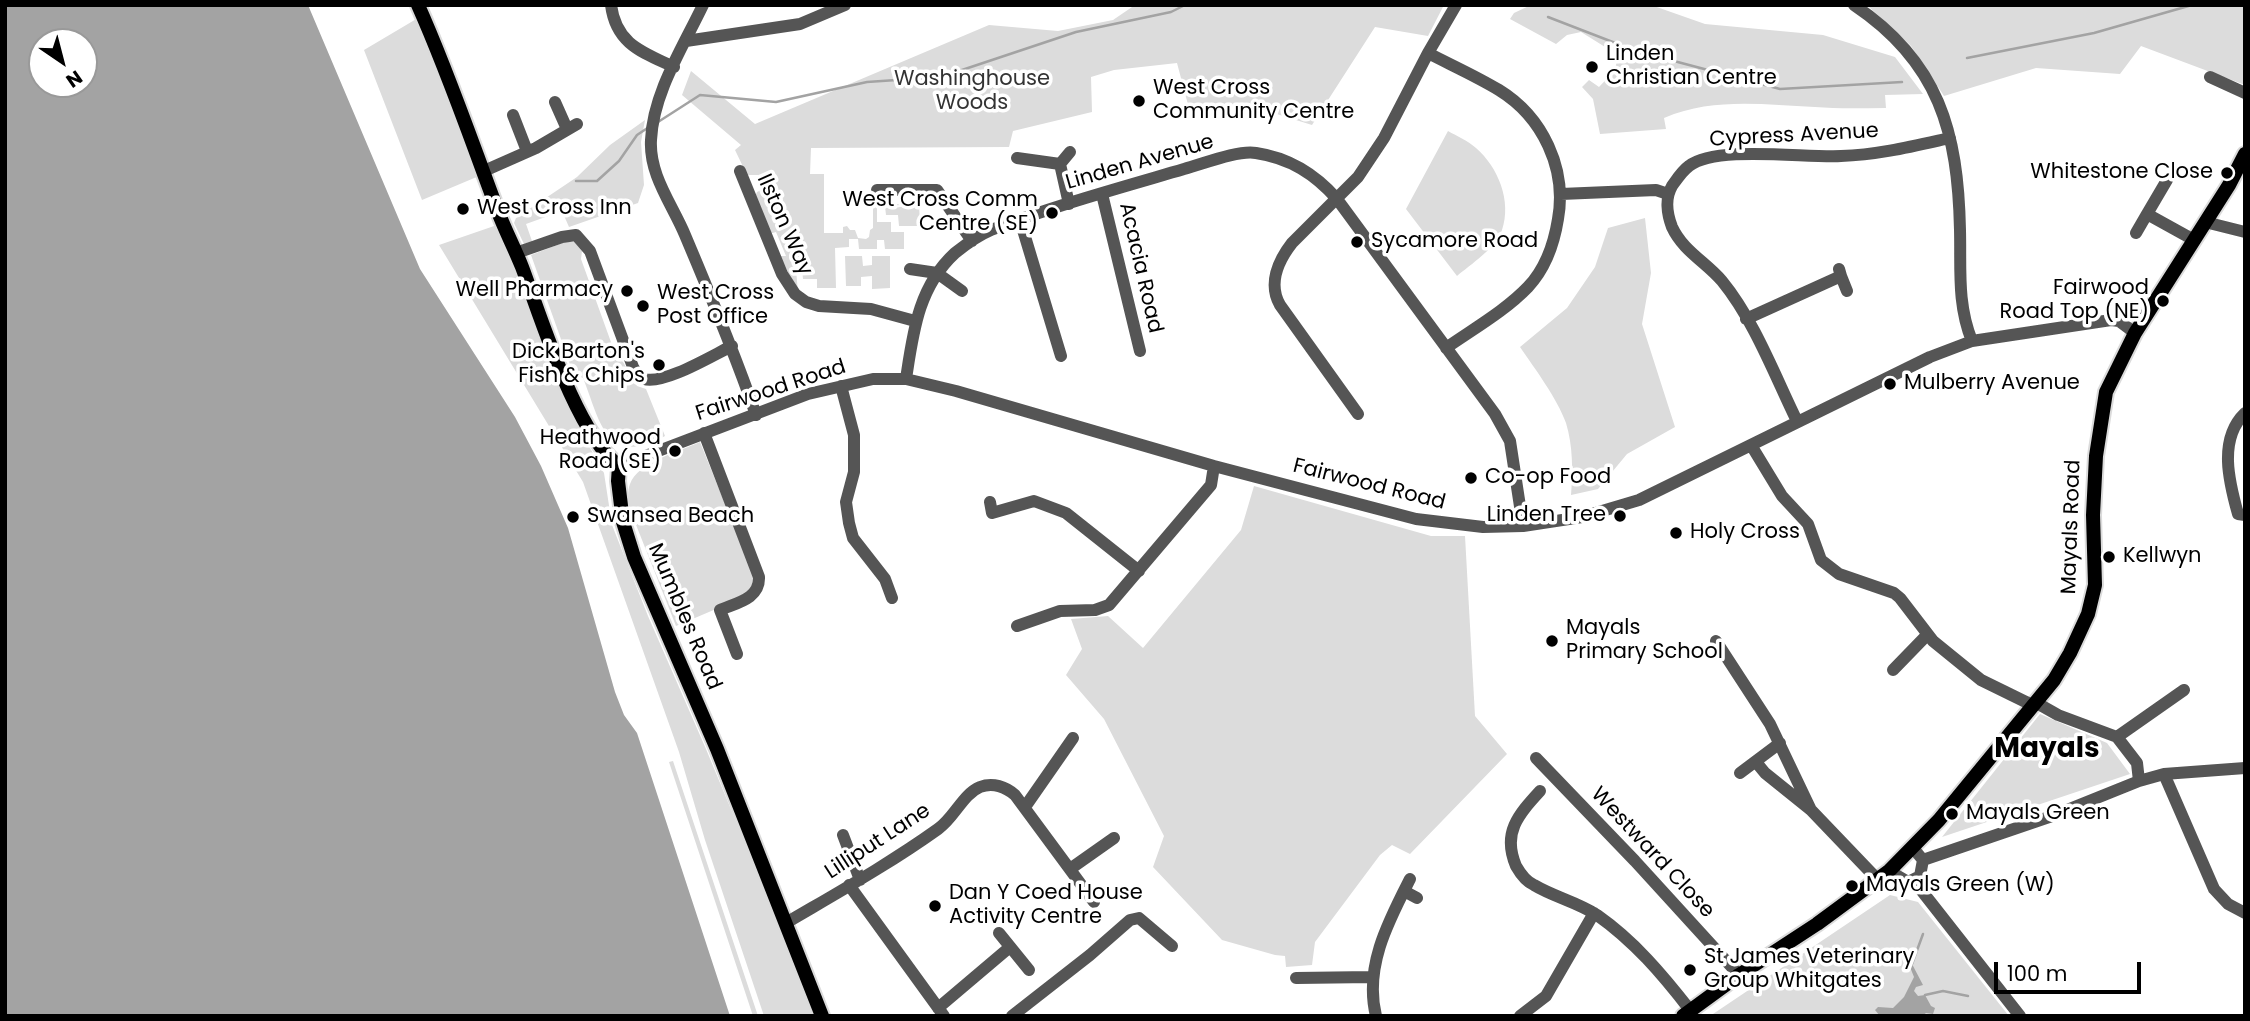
<!DOCTYPE html>
<html>
<head>
<meta charset="utf-8">
<style>
	body { margin:0 }
	#map { position:relative; width:2250px; height:1021px; overflow:hidden; background:#fff; font-family:Poppins,sans-serif }
	canvas { display:block }
	.frame { position:absolute; inset:0; border:7px solid #000; pointer-events:none }
	.north { position:absolute; left:28px; top:28px; width:70px; height:70px; box-sizing:border-box; background:#fff; border:2px solid #999; border-radius:50%; rotate:145deg; font-size:19px; font-weight:700; line-height:28px; text-align:center; color:#000 }
	.north::after { content:''; display:block; margin:auto; width:24px; height:32px; background:#000; clip-path:polygon(50% 0,100% 100%,50% 72%,0 100%) }
	.scale { position:absolute; left:1994px; top:962px; width:147px; height:32px; box-sizing:border-box; border:4px solid #000; border-top:0; padding-left:9px; font-size:21px; line-height:24px; white-space:nowrap; color:#000; -webkit-text-stroke:5px #fff; paint-order:stroke }
</style>
</head>
<body>
<div id="map">
<canvas width="2250" height="1021"></canvas>
<div class="frame"></div>
<div class="north">N</div>
<div class="scale">100 m</div>
</div>
<script>
const ctx = document.querySelector('canvas').getContext('2d');
ctx.lineJoin = 'round';
function fillPath(path, color) { ctx.fillStyle = color; ctx.fill(path, 'evenodd'); }
function stroke(path, color, width, dash) { ctx.strokeStyle = color; ctx.lineWidth = width; ctx.lineCap = dash ? 'butt' : 'round'; ctx.setLineDash(dash || []); ctx.stroke(path); }
function label(font, color, halo, rows, align = 'center') {
  ctx.font = font + ' Poppins,sans-serif'; ctx.lineWidth = 7; ctx.setLineDash([]); ctx.textBaseline = 'middle'; ctx.strokeStyle = halo; ctx.fillStyle = color; for (const [text, x, y, turn = 0] of rows) {
    ctx.save(); ctx.translate(x, y); ctx.rotate((+turn || 0) * Math.PI / 180); ctx.textAlign = isNaN(turn) ? turn : align; if (halo) ctx.strokeText(text, 0, 0); ctx.fillText(text, 0, 0); ctx.restore();
  }
}
const green = new Path2D(`
	M1135 5H1444L1428 36 1375 27 1312 125 1267 111 1191 116 1177 63 1114 70 1091 77 1092 112 1013 131 1009 147 811 148 810 174H824V233H843V227L847 226 850 230H855L858 238 866 239 869 237 870 230 873 228V206L868 198 876 194 877 203 892 202 900 205 889 206 890 209 915 204 918 197 930 198 932 201 919 202 920 226H899L898 215H886L885 206H877V222H891V232H904V249H885L884 240H877V249H859L858 239H849V247L835 248 836 288H817V279H803L802 269H796L798 293 780 256H786L776 232 769 234 754 199 757 192 763 189 758 175H747L735 150 741 145 682 95 691 71 755 124 989 25 1058 31 1113 20Z
	M1531 5H1651L1705 24 1823 35 1895 57 1923 94 1885 95 1886 108C1863 108 1839 109 1815 107 1763 105 1714 97 1664 118L1666 129 1600 134 1593 99 1582 87 1589 80 1599 87 1615 70 1618 55 1581 32 1567 35 1556 44 1510 19 1514 13Z
	M1867 5H2245V85L2141 46 2120 74 2036 68 1944 96 1911 46Z
	M418 18 479 176 422 200 364 50Z
	M645 120 641 142 644 185 638 203 569 227 562 211 526 224 532 241 524 244 514 223 516 218 577 177 610 145Z
	M1448 131C1457 136 1468 141 1476 148 1498 167 1512 201 1502 230 1497 247 1470 265 1457 276L1406 209Z
	M1645 218 1651 273 1642 324 1675 427 1627 454 1598 489 1571 495C1573 472 1573 446 1566 423 1557 398 1535 369 1520 347L1567 308 1595 267 1608 228Z
	M497 225 584 437 604 473 612 525 648 616 706 749 804 985 814 1016H764L705 840 679 752 583 482 439 245Z
	M565 242H574L582 251 581 259 616 356 623 362 637 386 646 389 665 436C605 469 600 420 583 378L573 373 531 255Z
	M845 256H862L863 266 872 265V256H890V288L872 289V276L861 277V286H846Z
	M700 442 755 578 749 595 676 626 629 507C629 500 627 491 630 484 637 463 680 451 700 442Z
	M1254 486 1431 536H1465L1475 716 1507 754 1410 854 1392 845 1380 855 1315 942 1312 965 1286 967 1285 956 1275 955 1222 940 1153 867 1164 836 1104 719 1066 675 1082 649 1071 619 1108 616 1143 648 1241 530Z
	M2040 714 2107 743 2130 774 1942 837Z
	M673 761 758 1016H753L669 762Z
	M1890 895 1918 902 2009 1016H1710Z`);
const water = new Path2D(`
	M5 5H308L420 269 515 417 541 466 568 528 615 692 624 715 637 733 730 1016H5ZM42 42H84V84H42Z
	M1912 964 1923 985 1916 987 1914 991 1918 996 1925 995 1931 1006 1935 1008 1933 1014 1926 1013 1922 1016H1880L1875 1010 1878 1007 1893 1008 1904 997 1914 977 1910 967Z`);
const stream = new Path2D(`
	M1548 17 1636 51 1780 89 1902 82
	M1967 58 2094 33 2192 5
	M658 122 700 95 776 102 867 82 941 77 1076 32 1171 12 1185 5
	M576 181H597L619 161 637 135 649 127
	M1912 964 1923 934
	M1925 995 1943 991 1968 996`);
const minor = new Path2D(`
	M611 5C616 44 642 52 674 67
	M703 5C683 47 653 93 651 140 649 175 672 204 685 235 710 294 735 354 756 415
	M1854 5C1939 62 1958 132 1960 230 1961 269 1957 304 1972 341
	M686 41 800 24 845 5
	M1428 53C1451 65 1476 76 1499 90 1543 117 1567 169 1558 219 1554 244 1546 268 1528 287 1505 311 1473 329 1446 348
	M2210 77 2245 93
	M555 102 567 129
	M513 115 527 151
	M1017 158 1060 164 1069 204
	M1060 164 1070 152
	M484 171 536 148 577 124
	M740 171 782 274 795 294 806 302 819 306 871 309 915 321
	M2167 180 2147 214 2194 240
	M877 190H937L972 241
	M1102 194 1140 351
	M1561 194 1656 190 1668 194
	M1020 220 1061 356
	M2205 222 2245 232
	M2136 233 2147 214
	M516 253 562 237 576 235 590 251 633 367C636 372 638 377 644 379 664 385 713 355 732 346
	M910 269 937 273 962 291
	M1841 276 1847 291
	M1746 319 1841 276 1839 269
	M906 379C913 333 918 287 955 253 965 245 979 235 991 230 1053 206 1119 188 1184 169 1203 164 1237 150 1256 153 1290 158 1315 174 1337 199L1495 414 1510 441 1523 526
	M841 386 854 435V472L846 502 849 523 853 538 885 579 892 598
	M2245 413C2218 439 2229 482 2238 514L2245 515
	M1358 414 1280 305C1268 284 1278 261 1292 243L1358 177 1384 138 1428 53 1456 5
	M1797 421C1775 376 1754 320 1722 281 1706 262 1683 251 1672 227 1667 214 1665 198 1672 186 1677 179 1682 171 1689 166 1716 145 1804 158 1841 156 1878 155 1914 146 1950 138
	M704 433 759 577C760 599 736 603 720 610L737 654
	M1751 445 1782 496 1808 524 1821 560 1839 574 1894 593 1900 598 1933 641 1981 680 2032 705
	M619 466 808 394 873 379H906L956 391 1214 466 1416 519 1483 527 1523 526 1582 517 1639 500 1930 357 1972 341 2111 320 2119 321 2135 333
	M990 502 992 513 1034 501 1066 513 1139 571
	M1017 626 1060 611 1095 610 1109 605 1211 485 1214 466
	M1716 641 1770 724 1811 810 1878 880
	M1893 670 1927 635
	M2035 702 2058 715 2117 737 2137 763 2139 781
	M2117 737 2184 690
	M1536 758 1635 861 1739 975
	M1756 762 1765 773 1811 810
	M1740 773 1780 743
	M2164 774 2214 889 2228 904 2245 913
	M1540 791C1518 815 1502 833 1516 866 1520 873 1527 882 1534 885 1554 897 1577 902 1597 915 1634 941 1662 974 1690 1010
	M1025 807 1073 738
	M843 835 860 880
	M1923 860 2052 816 2139 781 2164 774 2245 768
	M1070 869 1114 838
	M1889 871 1908 882 1920 876 1923 860 1913 848
	M1914 881 2020 1016
	M849 885 944 1016
	M1404 891 1417 898
	M786 923C837 893 889 864 938 829 954 818 963 794 980 787 993 782 1006 787 1015 795L1094 902
	M999 933 1029 970
	M1296 978 1372 977
	M938 1008 1010 947
	M1012 1016 1090 955 1130 920 1139 918 1172 946
	M1376 1016C1364 967 1388 922 1410 879
	M1520 1016 1546 996 1594 913`);
const major = new Path2D(`
	M418 5C448 72 471 140 497 209 504 228 514 247 522 267 542 320 576 433 619 466L618 481 623 522 634 557 717 749 822 1016
	M1683 1016 1739 975 1817 924 1889 871 1939 820 2054 680 2070 653 2088 614 2095 585 2093 515 2096 456 2106 392 2135 333 2229 185 2245 154`);
const markers = [
	[1592,67,7,"#000"],
	[1139,101,7,"#000"],
	[2227,173,7,"#000"],
	[463,209,7,"#000"],
	[1052,213,7,"#000"],
	[1357,242,7,"#000"],
	[627,291,7,"#000"],
	[2163,301,7,"#000"],
	[643,306,7,"#000"],
	[659,365,7,"#000"],
	[1890,384,7,"#000"],
	[675,451,7,"#000"],
	[1471,478,7,"#000"],
	[1620,516,7,"#000"],
	[573,517,7,"#000"],
	[1676,533,7,"#000"],
	[2109,557,7,"#000"],
	[1552,641,7,"#000"],
	[1952,814,7,"#000"],
	[1852,886,7,"#000"],
	[935,906,7,"#000"],
	[1690,970,7,"#000"]
];
const poiNames = [
	["Linden",1606,55],
	["Christian Centre",1606,79],
	["West Cross",1153,89],
	["Community Centre",1153,113],
	["Whitestone Close",2213,173,"right"],
	["West Cross Comm",1038,201,"right"],
	["Centre (SE)",1038,225,"right"],
	["West Cross Inn",477,209],
	["Sycamore Road",1371,242],
	["Fairwood",2149,289,"right"],
	["Road Top (NE)",2149,313,"right"],
	["Well Pharmacy",613,291,"right"],
	["West Cross",657,294],
	["Post Office",657,318],
	["Dick Barton's",645,353,"right"],
	["Fish & Chips",645,377,"right"],
	["Mulberry Avenue",1904,384],
	["Heathwood",661,439,"right"],
	["Road (SE)",661,463,"right"],
	["Co-op Food",1485,478],
	["Linden Tree",1606,516,"right"],
	["Swansea Beach",587,517],
	["Holy Cross",1690,533],
	["Kellwyn",2123,557],
	["Mayals",1566,629],
	["Primary School",1566,653],
	["Mayals Green",1966,814],
	["Mayals Green (W)",1866,886],
	["Dan Y Coed House",949,894],
	["Activity Centre",949,918],
	["St James Veterinary",1704,958],
	["Group Whitgates",1704,982]
];
const parkNames = [
	["Washinghouse",972,80],
	["Woods",972,104]
];
const streetNames = [
	["Cypress Avenue",1794,136,-3],
	["Linden Avenue",1140,163,-16],
	["Ilston Way",784,225,66],
	["Acacia Road",1140,268,77],
	["Fairwood Road",771,391,-18],
	["Fairwood Road",1369,485,14],
	["Mayals Road",2072,527,-88],
	["Mumbles Road",684,617,67],
	["Lilliput Lane",878,842,-33],
	["Westward Close",1652,853,47]
];
const districtNames = [
	["Mayals",2047,750]
];
fillPath(green, '#dcdcdc');
fillPath(water, '#a3a3a3');
stroke(stream, '#a3a3a3', 2.5);
stroke(major, '#dbdbdb', 18);
stroke(minor, '#555', 12);
stroke(major, '#000', 14);
for (const [x, y, r, color] of markers) { const dot = new Path2D(); dot.arc(x, y, r, 0, 2 * Math.PI); ctx.fillStyle = color; ctx.fill(dot); stroke(dot, '#fff', 2.5); }
label('21px', '#000', '#fff', poiNames, 'left');
label('21px', '#333', '#fff', parkNames);
label('21px', '#000', '#fff', streetNames);
label('bold 28px', '#000', '#fff', districtNames);
</script>
</body>
</html>
